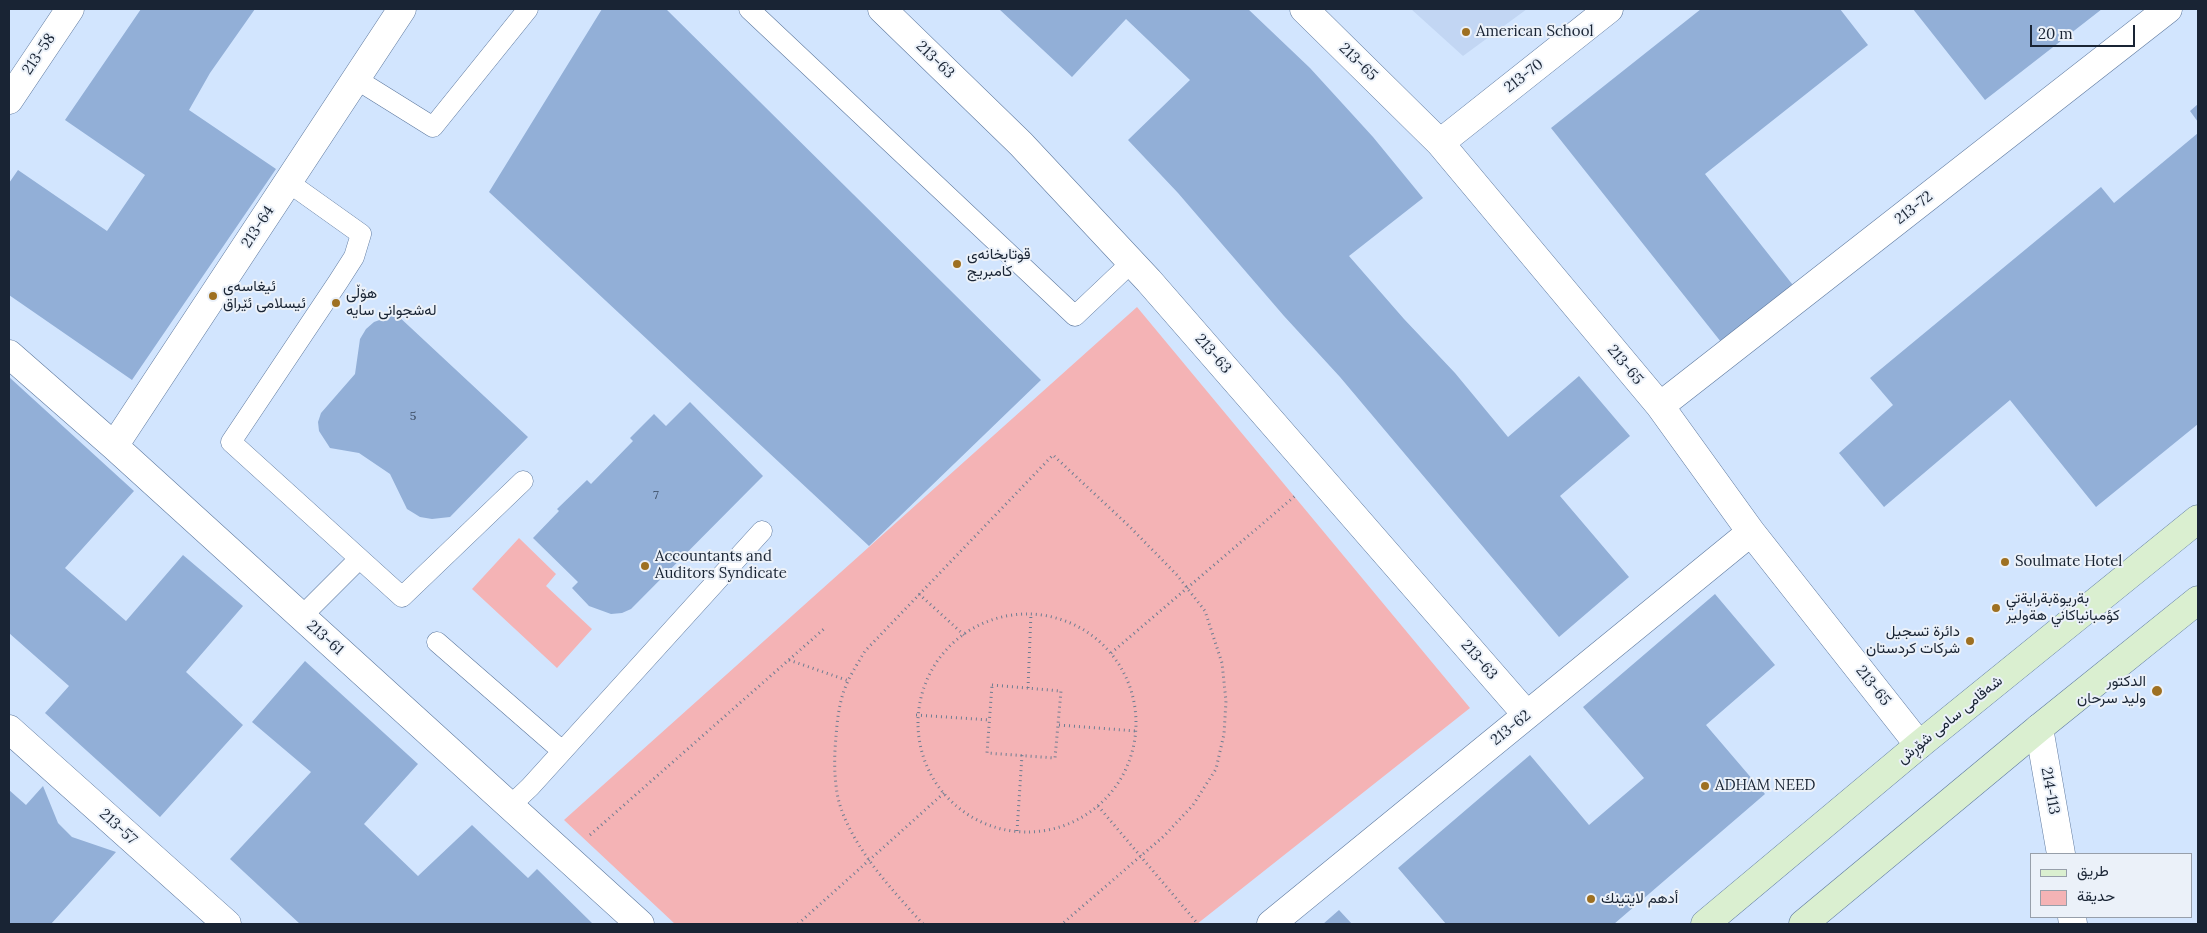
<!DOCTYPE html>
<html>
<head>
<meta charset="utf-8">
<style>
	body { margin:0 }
	#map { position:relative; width:2207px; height:933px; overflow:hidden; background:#d2e5fe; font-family:Lora,Vazirmatn,serif }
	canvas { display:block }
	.frame { position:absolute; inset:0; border:10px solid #192434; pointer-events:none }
	.legend { position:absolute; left:2030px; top:853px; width:162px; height:65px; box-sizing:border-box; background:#ebf1f9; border:1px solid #979faa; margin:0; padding:6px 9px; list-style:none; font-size:15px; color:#192434 }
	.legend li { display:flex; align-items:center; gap:10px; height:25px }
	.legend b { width:25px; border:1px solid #979faa }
	.scale { position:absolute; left:2030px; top:25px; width:105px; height:22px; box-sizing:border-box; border:2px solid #192434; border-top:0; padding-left:6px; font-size:15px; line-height:18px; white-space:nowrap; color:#192434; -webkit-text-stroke:4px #ebf1f9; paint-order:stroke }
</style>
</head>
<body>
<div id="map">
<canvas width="2207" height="933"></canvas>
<div class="frame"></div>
<ul class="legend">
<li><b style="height:6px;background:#daefd0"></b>طريق</li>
<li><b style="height:14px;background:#f4b3b5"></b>حديقة</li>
</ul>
<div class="scale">20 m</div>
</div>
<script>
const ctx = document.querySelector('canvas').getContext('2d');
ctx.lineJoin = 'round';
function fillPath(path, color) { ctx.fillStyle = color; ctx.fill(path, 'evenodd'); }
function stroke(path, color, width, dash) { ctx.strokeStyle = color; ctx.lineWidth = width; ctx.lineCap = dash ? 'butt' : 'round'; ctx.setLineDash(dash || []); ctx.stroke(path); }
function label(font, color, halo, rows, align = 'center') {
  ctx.font = font + ' Lora,Vazirmatn,serif'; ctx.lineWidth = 4; ctx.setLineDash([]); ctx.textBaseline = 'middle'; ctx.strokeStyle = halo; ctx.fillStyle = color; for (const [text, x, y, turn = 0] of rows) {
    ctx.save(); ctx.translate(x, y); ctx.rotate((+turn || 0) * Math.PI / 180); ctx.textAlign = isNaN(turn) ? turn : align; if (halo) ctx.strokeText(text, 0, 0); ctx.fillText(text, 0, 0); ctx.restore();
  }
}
const built = new Path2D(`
	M1411 9H1527L1463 56Z`);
const green = new Path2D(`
	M1137 307 1470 708 1197 924H675L564 820Z
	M519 538 556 574 546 586 592 629 557 668 472 589Z`);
const building = new Path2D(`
	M141 9H255L210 73 189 110 276 169 132 380 9 295V183L18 170 107 231 145 175 65 120Z
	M602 9H666L1041 380 869 546 489 192Z
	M999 9H1248L1310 68 1373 137 1423 198 1349 256 1404 319 1455 373 1508 437 1579 376 1630 436 1560 496 1629 577 1559 637 1340 377 1284 316 1178 193 1128 140 1190 80 1126 19 1072 77Z
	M1701 9H1840L1868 45 1705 174 1796 289 1725 347 1551 128Z
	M1913 9H2102L1985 100Z
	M2198 104V122L2190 111Z
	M2198 133V424L2096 507 2010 400 1884 507 1839 453 1893 405 1870 378 2101 187 2114 203Z
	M396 314 528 437 450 517 432 519 420 517 407 509 390 474 359 453 330 448 319 431 318 422 321 413 355 374 360 339 366 329 374 322Z
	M9 377 134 491 65 568 126 621 183 555 243 606 186 672 243 725 160 817 45 713 69 686 9 633Z
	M690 402 763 476 631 609 622 613 611 614 589 606 572 588 578 582 533 538 559 511 557 509 587 480 591 484 633 441 630 438 654 414 666 426Z
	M1715 594 1775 665 1706 725 1765 794 1614 924H1446L1398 868 1530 755 1589 825 1644 778 1583 707Z
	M305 661 418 764 364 824 418 876 472 825 528 878 537 869 593 924H300L230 859 311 772 252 722Z
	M43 786 58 823 72 837 116 852 51 924H9V790L26 805Z
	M1339 910 1352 924H1323Z`);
const path = new Path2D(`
	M919 594 964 635
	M918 723a109 109 0 1 1 218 0a109 109 0 1 1-218 0Z
	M1111 653 1295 496
	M789 660 849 681
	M992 685 1061 691 1055 758 987 753Z
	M1028 688 1031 613
	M916 715 990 720
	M1059 725 1136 731
	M1098 806 1198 924
	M1017 831 1022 755
	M590 835 825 628
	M798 924 944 793
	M923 924C892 890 849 844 838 798 834 778 834 757 836 737 837 722 839 703 845 688 850 675 858 663 865 651L1053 455 1130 527 1177 575 1205 611 1222 663 1226 701 1224 734 1216 769 1193 805 1164 836 1062 924`);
const lane = new Path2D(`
	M749 9 1075 316 1132 262
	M356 79 433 127 528 9
	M288 182 361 234 354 257 338 282 231 442 402 597 523 481
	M302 616 359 559
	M437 642 561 750
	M510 806 530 787 762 531`);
const street = new Path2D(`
	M882 9 1021 144 1149 281 1527 715
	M1304 9 1440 143 1660 406 1751 532 1919 745
	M9 100 70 9
	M1440 143 1609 9
	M9 354 114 446 640 924
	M1660 406 2168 9
	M114 446 402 9
	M2039 728 2061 854
	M9 729 227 924
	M2072 917 2073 924
	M1271 924 1751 532`);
const secondary = new Path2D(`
	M1705 924 1919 745 2198 519
	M1803 924 2039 728 2198 600`);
const markers = [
	[1466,32,5,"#9e7021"],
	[957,264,5,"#9e7021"],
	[213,296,5,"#9e7021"],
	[336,303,5,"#9e7021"],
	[2005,562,5,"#9e7021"],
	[645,566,5,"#9e7021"],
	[1996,608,5,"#9e7021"],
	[1970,641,5,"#9e7021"],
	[2157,691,6,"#9e7021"],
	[1705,786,5,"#9e7021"],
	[1591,899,5,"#9e7021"]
];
const numberNames = [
	["5",413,417],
	["7",656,496]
];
const poiNames = [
	["American School",1476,32],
	["قوتابخانەی",967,255],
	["کامبریج",967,272],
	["ئیغاسەی",223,287],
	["ئیسلامی ئێراق",223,304],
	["هۆڵی",346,294],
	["لەشجوانی سایە",346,311],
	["Accountants and",655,557],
	["Auditors Syndicate",655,574],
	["Soulmate Hotel",2015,562],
	["بةريوةبةرايةتي",2006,599],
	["كؤمبانياكاني هةولير",2006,616],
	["دائرة تسجيل",1960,632,"right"],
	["شركات كردستان",1960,649,"right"],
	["الدكتور",2146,682,"right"],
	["وليد سرحان",2146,699,"right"],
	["ADHAM NEED",1715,786],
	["أدهم لايتينك",1601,899]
];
const streetNames = [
	["213-58",39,54,-56],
	["213-63",935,60,44],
	["213-65",1358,62,44],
	["213-70",1524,76,-38],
	["213-72",1914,208,-38],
	["213-64",258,227,-57],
	["213-63",1213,354,49],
	["213-65",1625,365,50],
	["213-61",325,638,42],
	["213-63",1479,660,49],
	["213-65",1873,686,52],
	["شەقامی سامی شۆڕش",1950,720,-39],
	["213-62",1511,728,-39],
	["214-113",2050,791,80],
	["213-57",118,827,42]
];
fillPath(built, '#c2d6f3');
fillPath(green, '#f4b3b5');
fillPath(building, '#92afd7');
stroke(lane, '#5d789e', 21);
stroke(street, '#5d789e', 29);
stroke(secondary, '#5d789e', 29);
stroke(path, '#6f7d91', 3, [1, 4]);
stroke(lane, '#fff', 20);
stroke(street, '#fff', 28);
stroke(secondary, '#daefd0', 28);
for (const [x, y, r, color] of markers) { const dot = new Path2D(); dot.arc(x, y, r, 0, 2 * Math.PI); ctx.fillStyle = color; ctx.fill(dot); stroke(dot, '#ebf1f9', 2); }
label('12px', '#37475d', null, numberNames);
label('15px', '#192434', '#ebf1f9', poiNames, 'left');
label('15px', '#192434', '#ebf1f9', streetNames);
</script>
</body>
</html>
